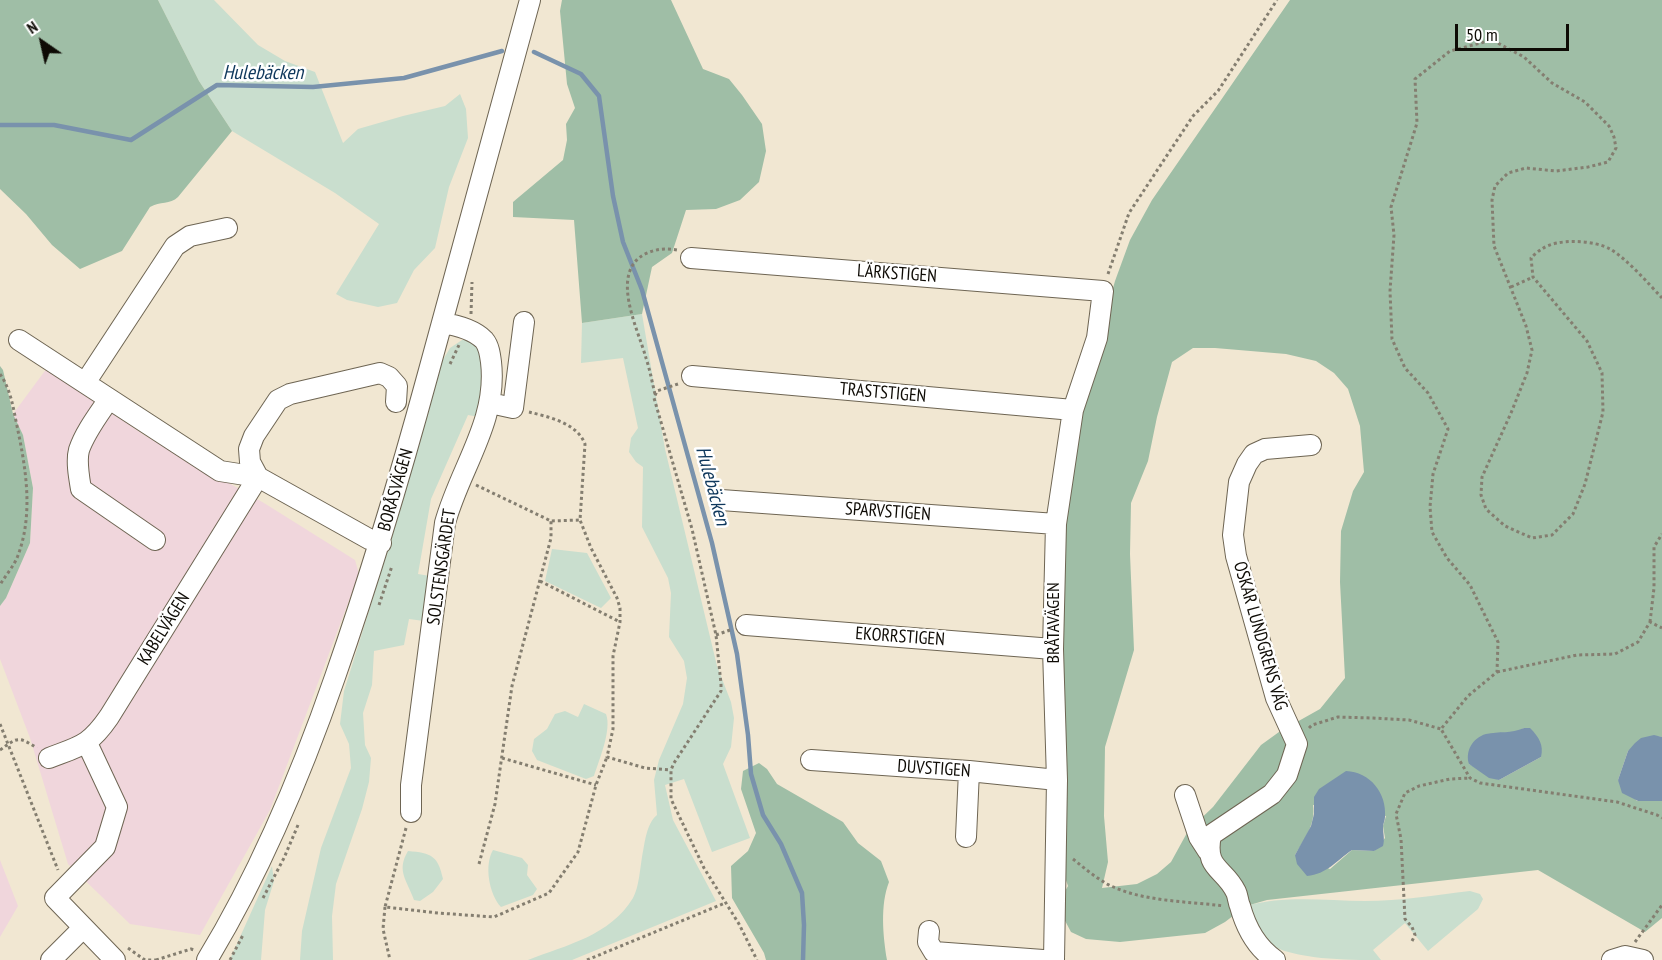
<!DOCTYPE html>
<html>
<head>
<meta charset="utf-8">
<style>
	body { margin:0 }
	#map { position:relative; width:1662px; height:960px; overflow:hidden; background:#f1e7d2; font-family:"PT Sans Narrow",sans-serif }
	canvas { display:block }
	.north { position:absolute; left:12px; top:12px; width:60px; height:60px; -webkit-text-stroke:4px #fff; paint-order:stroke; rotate:326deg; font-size:16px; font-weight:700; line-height:24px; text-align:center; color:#0e0b05 }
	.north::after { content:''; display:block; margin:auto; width:21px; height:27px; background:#0e0b05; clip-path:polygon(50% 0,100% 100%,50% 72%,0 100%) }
	.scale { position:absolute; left:1455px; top:24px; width:114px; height:27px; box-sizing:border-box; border:3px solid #0e0b05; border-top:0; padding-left:8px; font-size:18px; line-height:21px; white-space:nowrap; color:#0e0b05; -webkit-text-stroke:4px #fff; paint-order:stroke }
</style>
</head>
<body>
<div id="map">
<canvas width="1662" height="960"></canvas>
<div class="north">N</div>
<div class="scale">50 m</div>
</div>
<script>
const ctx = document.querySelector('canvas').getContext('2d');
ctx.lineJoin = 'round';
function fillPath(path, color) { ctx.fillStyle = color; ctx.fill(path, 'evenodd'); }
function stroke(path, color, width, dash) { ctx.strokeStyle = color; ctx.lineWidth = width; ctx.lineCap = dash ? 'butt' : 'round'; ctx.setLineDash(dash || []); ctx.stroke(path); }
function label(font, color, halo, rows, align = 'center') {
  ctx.font = font + ' "PT Sans Narrow",sans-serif'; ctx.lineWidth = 5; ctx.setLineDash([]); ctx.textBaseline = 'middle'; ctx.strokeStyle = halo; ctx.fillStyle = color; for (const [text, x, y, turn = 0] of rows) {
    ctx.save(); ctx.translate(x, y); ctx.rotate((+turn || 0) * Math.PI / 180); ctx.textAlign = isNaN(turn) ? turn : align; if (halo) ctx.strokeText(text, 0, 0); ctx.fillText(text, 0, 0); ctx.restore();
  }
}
const industrial = new Path2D(`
	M47 368 144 435 264 503 355 560 359 574 270 810 200 935 130 924 68 864 30 738 0 659V606L6 598 30 543 33 488 23 435 13 414Z
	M0 860 18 906 0 937Z`);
const green = new Path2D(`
	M158 0H214L258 45 285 61 315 72 343 143 358 129 403 116 445 106 460 94 466 109 468 138 449 187 435 248 414 270 397 303 378 307 347 300 336 294 379 224 335 193 232 131 199 81Z
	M642 314 665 449 717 666 731 702 734 718 731 747 723 764 750 838 712 852 684 779 665 785 673 820 716 901 572 960H528C566 945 610 936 633 898 639 887 640 869 642 857 645 843 646 824 657 815L654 780 659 760 683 704 687 678 684 661 669 637 671 593 668 578 642 527 643 467 636 462 629 452 631 438 638 428 623 358 581 363 582 323Z
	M462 340C465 340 469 339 472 340 493 349 481 400 479 417L468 415 431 499 418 574 430 576 424 621 409 619 404 645 374 651 372 685 363 713 365 745 371 758 369 782 362 809 336 884 332 916 333 960H300L302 931 321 848 351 768 349 744 340 724 344 691 396 524 441 363 450 348Z
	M552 549 587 553 611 598 601 608 545 581Z
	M584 704 606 714C612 730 599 760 594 776L586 779 537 760 532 751 534 739 547 729 555 714 565 711 578 717Z
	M493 850 522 858 528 865 527 875 537 889 533 895 501 907C489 894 484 865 493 850Z
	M408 851C432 853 438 856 443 879L433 892 420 901 414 900C407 880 396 871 408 851Z
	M272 866 274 881 265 910 261 960H231V957Z
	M1470 891 1480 894 1483 899 1478 909 1428 951 1405 923 1373 950 1381 960C1347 960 1294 960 1267 943 1259 936 1251 916 1246 906 1286 895 1325 901 1365 901 1400 901 1436 895 1470 891Z`);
const forest = new Path2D(`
	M0 0H158L199 81 232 131 178 197C170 205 160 201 150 207L122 251 80 269 52 245 26 214 0 189Z
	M562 0H671L703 69 729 79 742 95 762 124 766 151 759 182 740 200 716 209 686 210 672 253 652 267 642 314 582 323 574 220 513 217V202L563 160 567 140 566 124 575 108 567 84 560 11Z
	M1290 0H1662V737L1654 736 1628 751 1618 780 1637 801H1662V918L1645 932 1538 870 1267 900 1246 906 1225 922 1205 933 1120 942 1086 939 1071 932 1062 915 1060 900 1068 886 1062 869 1059 797 1064 527 1077 419 1115 281 1130 240 1152 200ZM1193 348H1215L1286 354 1316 361 1334 373 1348 389 1360 426 1364 472 1353 491 1341 531 1340 582 1345 678 1320 709 1279 732 1261 745 1213 807 1188 831 1171 862 1157 874 1137 884 1102 888 1108 862 1104 816 1105 747 1134 650 1130 554 1131 503 1148 461 1157 417 1172 362ZM1524 728 1541 757 1499 780 1469 764 1504 733 1517 732ZM1313 805 1386 816 1383 826 1385 838 1374 851 1352 850 1330 869 1295 855C1304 840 1316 824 1313 805Z
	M0 366 3 370 13 414 23 435 33 488 30 543 6 598 0 606Z
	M759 763 767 769 777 784 843 822 858 843 881 861 889 882C880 905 883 936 887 960H766L764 953 732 898 731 866 748 851 756 833 741 789 743 771Z`);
const water = new Path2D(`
	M1524 728H1530C1539 737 1544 745 1541 757L1499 780 1489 778 1469 764C1465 752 1472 738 1486 734 1499 731 1511 734 1524 728Z
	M1654 735 1662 737V801H1638L1622 793 1618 780 1628 751 1635 743 1641 738Z
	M1346 771C1370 772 1387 793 1385 817 1385 820 1383 824 1383 827 1383 834 1385 839 1383 846L1374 851 1352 850C1336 861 1327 874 1307 876L1297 864 1295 855 1311 826 1314 814V797L1319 789Z`);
const stream = new Path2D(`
	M534 52 581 74 599 96 613 196 623 242 642 290 712 543 737 654 748 735 751 774 763 815 781 844 802 893 804 925 803 960
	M0 125H54L131 140 217 85 313 87 404 78 502 51`);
const path = new Path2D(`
	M1108 274 1129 213 1193 116 1218 91 1277 0
	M1511 287 1533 277
	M1662 298C1648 283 1627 259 1610 249 1594 240 1557 238 1542 249 1538 251 1534 255 1531 258L1533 277 1587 341 1602 373 1603 412 1585 484 1573 514 1552 535 1532 538 1505 526 1486 509 1481 495 1482 477 1511 413 1527 373 1532 350 1526 326 1494 246 1492 200 1495 186 1508 173 1526 168 1556 171 1588 167 1608 162 1616 148 1614 137 1609 126 1585 102 1552 83 1524 57 1492 40 1450 51 1415 79 1417 123 1391 207 1394 235 1390 291 1392 339 1405 368 1428 393 1448 429 1433 474 1430 507 1432 532 1447 558 1470 585 1498 642 1497 672 1468 696 1441 729 1470 778 1480 783 1617 802 1657 815 1662 818
	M471 314 472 282
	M450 364 459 345
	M0 374C11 390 13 407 17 426 26 469 34 515 17 558 13 567 5 576 0 585
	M678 384 657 391 654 398 692 529 716 635 721 684V691L674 763 671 770V799L704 868 739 924 757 960
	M655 394C652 382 650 370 646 358 638 329 609 273 645 254 655 249 666 248 677 250
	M529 412C549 417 577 423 585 444L580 520 591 548 617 598 620 608V622L613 656V729L607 757 645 768 671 770
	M476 485 551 521 580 520
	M540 581 620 622
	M379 605 392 566
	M1650 622 1654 588V547L1662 534
	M716 635 730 630
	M1497 672 1577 655 1615 654 1638 642 1650 622 1662 628
	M0 724 58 870
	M1309 728 1312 725 1338 717 1373 718 1409 720 1441 729
	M0 750C18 737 18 736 37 748
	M502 758 596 785
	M406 828 385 907 438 913 494 917 549 893 578 852 596 785 607 757
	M1073 859C1084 868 1095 877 1107 884 1142 902 1186 901 1224 906
	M479 864 495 804 512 686 551 538V521
	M263 898 284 858 298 825
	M385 907 383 929 390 960
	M1412 941 1415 935 1412 927 1405 919 1401 839 1396 814 1405 793 1419 786 1450 779 1470 778
	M1635 942 1662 905
	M128 948 145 960H156
	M156 960 191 949 194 950
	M230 960 243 935
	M587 960 725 903`);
const minor = new Path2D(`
	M691 258 1103 291 1097 338 1073 410 1056 524 1053 649 1057 780 1054 960
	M19 340 220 471 258 477 369 539 381 543
	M692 376 1073 410
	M85 383 175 246 190 236 227 228
	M109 399C99 414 85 432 79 450 76 461 79 477 81 489L155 540
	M490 403 513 408 524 322
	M721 500 1056 524
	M746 625 1053 649
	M87 743 117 807 105 847 55 898 115 960
	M49 758C80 746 89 746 109 717L258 477 250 462 249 449 254 436 278 400 290 394 380 373 389 377 397 386 396 402
	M811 760 969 771 1057 780
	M1185 795 1199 837 1208 851
	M411 812V785L445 523C460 468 498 421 491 362 490 354 489 346 484 340 474 330 456 325 442 323
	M966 837 969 771
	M929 931 928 942 934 952 1043 960
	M51 960 83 928
	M207 960C261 871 301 775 335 677 370 577 400 477 428 374 462 250 496 125 530 0
	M1275 960C1256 947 1246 928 1240 906 1238 902 1238 896 1236 892 1224 867 1204 870 1211 835L1272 794 1287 775 1297 744 1276 698 1236 556 1233 535 1239 482 1247 464 1254 454 1265 449 1311 445
	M1612 960 1625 956 1643 960`);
const streetNames = [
	["LÄRKSTIGEN",897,274,4],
	["TRASTSTIGEN",883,393,5],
	["BORÅSVÄGEN",396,490,-74],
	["SPARVSTIGEN",888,512,4],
	["SOLSTENSGÄRDET",442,567,-82],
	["BRÅTAVÄGEN",1054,623,-90],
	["KABELVÄGEN",164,629,-58],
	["OSKAR LUNDGRENS VÄG",1260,636,74],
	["EKORRSTIGEN",900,637,4],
	["DUVSTIGEN",934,769,4]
];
const waterNames = [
	["Hulebäcken",263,73],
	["Hulebäcken",712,486,75]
];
fillPath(industrial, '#f0d6dc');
fillPath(green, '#c9dece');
fillPath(forest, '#9fbea6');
fillPath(water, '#7992ac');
stroke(stream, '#7992ac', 4.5);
stroke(minor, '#6e6553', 22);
stroke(path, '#847e70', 3, [3, 3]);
stroke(minor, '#fff', 20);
label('18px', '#0e0b05', '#fff', streetNames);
label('italic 20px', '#0f385c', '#fff', waterNames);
</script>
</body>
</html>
